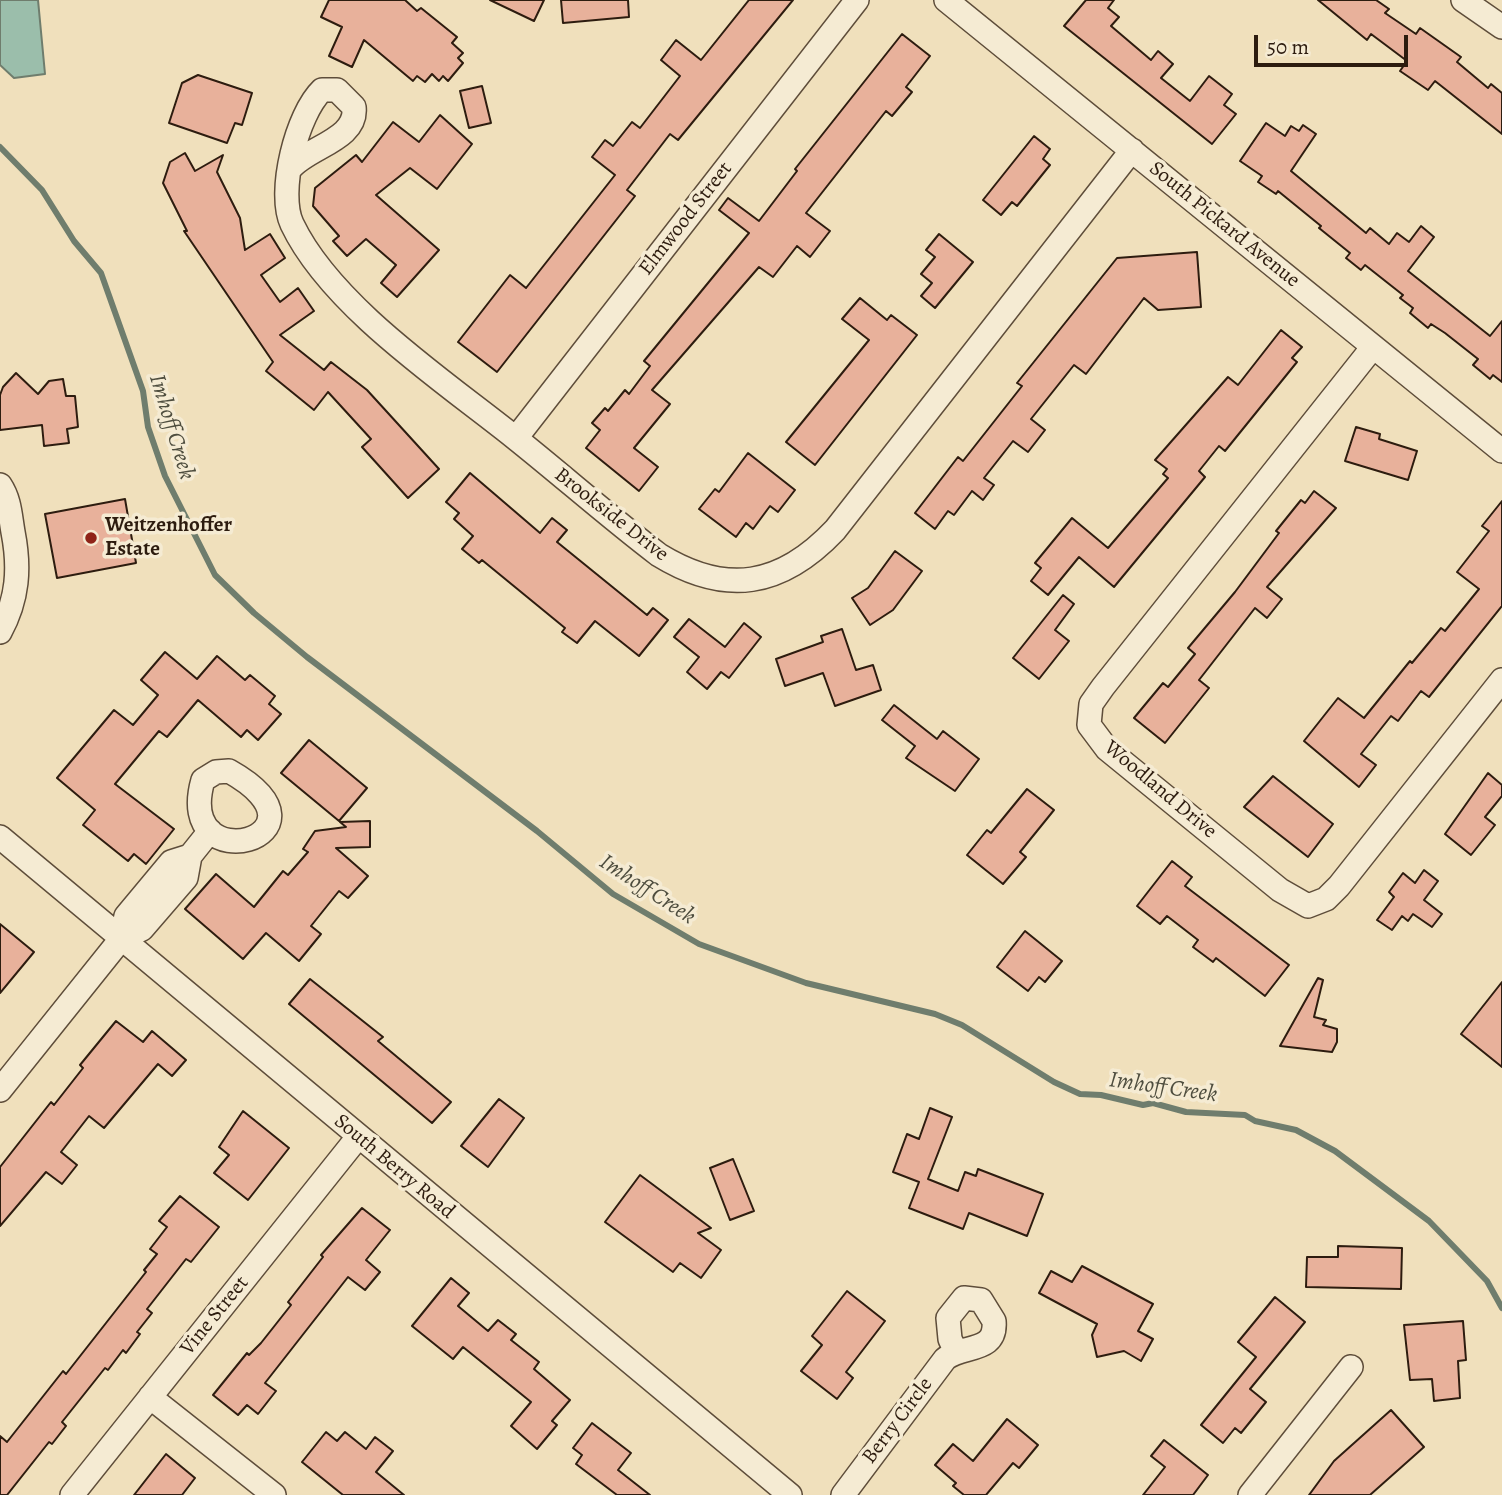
<!DOCTYPE html>
<html>
<head>
<meta charset="utf-8">
<style>
	body { margin:0 }
	#map { position:relative; width:1502px; height:1495px; overflow:hidden; background:#f0e0bc; font-family:Alegreya,serif }
	canvas { display:block }
	.scale { position:absolute; left:1254px; top:35px; width:154px; height:32px; box-sizing:border-box; border:4px solid #2d1c0f; border-top:0; padding-left:9px; font-size:21px; line-height:24px; white-space:nowrap; color:#2d1c0f; -webkit-text-stroke:5px #f5ebd3; paint-order:stroke }
</style>
</head>
<body>
<div id="map">
<canvas width="1502" height="1495"></canvas>
<div class="scale">50 m</div>
</div>
<script>
const ctx = document.querySelector('canvas').getContext('2d');
ctx.lineJoin = 'round';
function fillPath(path, color) { ctx.fillStyle = color; ctx.fill(path, 'evenodd'); }
function stroke(path, color, width, dash) { ctx.strokeStyle = color; ctx.lineWidth = width; ctx.lineCap = dash ? 'butt' : 'round'; ctx.setLineDash(dash || []); ctx.stroke(path); }
function label(font, color, halo, rows, align = 'center') {
  ctx.font = font + ' Alegreya,serif'; ctx.lineWidth = 7; ctx.setLineDash([]); ctx.textBaseline = 'middle'; ctx.strokeStyle = halo; ctx.fillStyle = color; for (const [text, x, y, turn = 0] of rows) {
    ctx.save(); ctx.translate(x, y); ctx.rotate((+turn || 0) * Math.PI / 180); ctx.textAlign = isNaN(turn) ? turn : align; if (halo) ctx.strokeText(text, 0, 0); ctx.fillText(text, 0, 0); ctx.restore();
  }
}
const water = new Path2D(`
	M0 0H38L45 74 14 78 0 65Z`);
const stream = new Path2D(`
	M0 147 42 190 74 241 101 273 143 391 148 427 165 476 215 575 254 613 307 657 537 831 613 894 699 944 806 983 935 1014 962 1025 1054 1082 1080 1094 1101 1095 1143 1105 1153 1103 1186 1112 1245 1115 1255 1121 1296 1130 1335 1151 1429 1221 1487 1281 1502 1308`);
const building = new Path2D(`
	M329 0H405L417 11 421 8 457 37 452 43 463 53 458 58 463 63 448 81 443 76 439 81 432 74 425 82 417 76 413 81 364 40 352 67 329 56 342 27 321 17Z
	M490 0H544L534 21Z
	M561 0H628L629 17 563 23Z
	M749 0H793L678 140 670 134 627 190 635 196 497 372 458 342 510 275 526 288 615 175 592 157 605 140 613 146 632 122 640 128 680 76 661 60 676 40 701 60Z
	M1086 0H1114L1108 8 1119 17 1111 26 1151 60 1158 51 1173 64 1161 78 1190 101 1209 76 1232 94 1224 105 1236 114 1212 144 1064 26Z
	M1318 0H1376L1389 9 1385 13 1416 34 1420 28 1461 57 1457 62 1488 88 1491 84 1502 93V134L1435 81 1428 90 1400 71 1407 61 1371 34 1367 40Z
	M902 34 930 56 906 87 912 92 892 116 886 111 806 213 830 231 810 257 797 246 773 277 759 267 652 390 670 404 634 448 658 467 639 491 586 448 600 430 592 423 605 408 608 411 625 390 629 394 650 366 644 361 749 233 719 210 728 198 759 221 797 171 795 169Z
	M198 75 252 93 242 125 235 123 227 143 169 123 182 83Z
	M482 86 491 123 469 128 460 91Z
	M440 115 472 144 437 189 410 168 376 195 439 250 397 297 381 283 396 265 366 239 347 256 333 241 339 236 313 206 315 188 356 155 362 162 393 122 419 142Z
	M1266 123 1285 136 1291 126 1299 131 1303 125 1316 134 1291 171 1366 233 1370 228 1389 244 1397 233 1409 242 1421 226 1434 237 1408 271 1490 336 1502 321V382L1493 375 1490 379 1473 365 1478 359 1445 333 1431 324 1428 328 1410 313 1413 308 1400 298 1403 295 1365 265 1361 270 1346 258 1350 253 1319 228 1321 226 1278 191 1276 194 1258 182 1262 176 1240 161Z
	M1034 136 1050 149 1043 159 1050 165 1017 206 1012 202 1001 215 983 200Z
	M185 153 195 171 223 155 217 172 240 218 245 250 270 234 285 258 261 275 280 302 298 288 314 311 280 335 324 370 331 362 367 390 439 469 408 498 362 447 371 439 328 392 314 410 266 371 273 362 184 231H187L163 183 170 162Z
	M939 234 973 262 935 308 921 296 932 283 921 274 935 257 926 250Z
	M1197 252 1201 307 1158 310 1144 298 1086 374 1074 365 1031 419 1045 430 1028 452 1013 441 984 478 994 485 983 500 972 491 954 515 948 511 935 529 915 513 958 457 963 461 1022 386 1017 383 1117 258Z
	M860 298 887 320 891 315 917 335 815 465 786 442 869 340 842 319Z
	M1281 330 1302 347 1292 358 1297 362 1225 451 1219 446 1199 471 1205 477 1114 587 1079 557 1048 595 1031 581 1041 568 1035 563 1072 518 1108 548 1168 478 1163 474 1167 469 1155 460 1228 377 1238 385Z
	M16 373 38 394 49 381 63 379 66 396H75L78 427 67 429 69 443 44 446 42 425 0 430V395L3 387Z
	M1356 427 1380 434 1379 439 1417 451 1408 480 1345 461Z
	M748 453 795 490 778 512 770 506 753 529 746 523 736 537 699 509 715 489 719 492Z
	M470 473 540 533 552 518 567 530 557 542 647 615 653 608 668 620 639 656 595 621 577 643 562 632 565 628 482 560 479 563 462 549 473 536 454 519 459 513 446 502Z
	M1314 491 1336 508 1267 587 1282 599 1267 618 1255 608 1199 680 1209 688 1165 743 1134 718 1163 683 1168 687 1195 654 1188 648 1235 592 1279 533 1276 531 1301 500 1305 503Z
	M125 499 136 563 57 578 45 514Z
	M1502 501V606L1429 697 1421 691 1398 721 1391 716 1361 754 1376 765 1359 787 1304 741 1338 698 1364 718 1410 661 1412 663 1441 628 1445 631 1479 589 1457 572 1489 531 1482 526Z
	M895 551 922 571 893 610 870 625 852 598 868 588Z
	M1063 595 1074 604 1055 630 1069 641 1039 679 1013 658Z
	M689 619 725 647 744 623 761 637 729 678 721 672 707 689 687 672 699 657 674 637Z
	M842 629 856 670 873 665 881 690 835 706 823 673 785 686 776 659 823 642 821 636Z
	M165 652 197 679 217 656 245 680 250 675 275 696 269 704 281 714 258 740 247 730 241 737 198 700 167 737 159 731 115 784 174 829 146 864 134 854 128 861 83 825 95 810 57 778 114 710 133 725 158 695 141 680Z
	M894 705 937 739 943 731 979 759 955 791 906 758 915 746 882 720Z
	M309 740 367 788 339 821 281 773Z
	M1488 773 1502 785V796L1485 817 1495 825 1471 855 1445 834Z
	M1273 776 1333 824 1308 857 1244 807Z
	M1027 789 1054 810 1020 852 1026 857 1003 884 967 855 987 830 991 833Z
	M370 821V847L336 848 368 876 348 898 339 891 311 926 321 934 299 961 266 933 243 959 185 909 216 874 254 907 283 871 288 875 308 852 303 849 315 831 346 827 340 822Z
	M1172 861 1192 877 1185 886 1289 965 1265 996 1216 958 1213 962 1193 947 1198 940 1167 916 1160 924 1137 906Z
	M1424 870 1438 881 1424 900 1442 914 1432 927 1413 914 1408 921 1402 916 1392 930 1377 920 1394 897 1389 892 1403 873 1415 883Z
	M0 924 34 952 0 993Z
	M1025 931 1062 961 1045 982 1039 977 1028 991 997 967Z
	M1318 978 1323 980 1314 1017 1326 1020 1323 1025 1337 1029V1042L1332 1052 1280 1046Z
	M310 979 383 1037 378 1041 451 1102 432 1123 289 1004Z
	M1502 982V1067L1461 1034Z
	M116 1021 143 1042 152 1031 186 1060 172 1076 158 1064 104 1128 89 1116 61 1152 77 1165 62 1184 46 1172 0 1226V1167L51 1102 54 1105 83 1068 80 1065Z
	M499 1099 524 1118 488 1167 461 1146Z
	M930 1108 952 1117 928 1179 958 1191 965 1172 976 1176 978 1169 1043 1194 1027 1236 969 1213 963 1229 909 1208 919 1182 893 1172 907 1134 919 1139Z
	M243 1111 289 1148 248 1200 214 1173 229 1155 219 1147Z
	M733 1159 754 1211 730 1220 710 1168Z
	M640 1175 711 1228 698 1233 721 1250 701 1278 680 1263 673 1272 605 1222Z
	M180 1196 219 1227 191 1262 186 1259 147 1309 152 1313 137 1332 140 1334 126 1353 123 1350 108 1370 105 1368 62 1422 66 1426 52 1444 49 1442 7 1495H0V1436L7 1442 63 1371 66 1374 146 1272 144 1270 157 1254 150 1249 167 1227 159 1221Z
	M362 1208 390 1230 366 1260 380 1272 365 1290 348 1277 265 1383 276 1391 258 1414 247 1405 238 1415 213 1395 247 1353 249 1355 261 1343 291 1305 288 1302 323 1257 321 1255Z
	M1338 1246 1402 1248 1401 1289 1306 1287 1307 1257H1338Z
	M1082 1266 1153 1304 1138 1331 1153 1339 1141 1361 1124 1351 1097 1357 1092 1335 1097 1324 1039 1293 1051 1271 1072 1282Z
	M451 1278 469 1293 458 1306 488 1331 498 1320 516 1334 511 1340 539 1362 534 1369 570 1400 552 1421 557 1425 537 1449 511 1426 531 1402 463 1347 453 1359 412 1326Z
	M847 1291 885 1321 846 1372 853 1378 837 1399 801 1371 822 1345 812 1336Z
	M1275 1297 1305 1322 1250 1389 1266 1402 1241 1433 1235 1428 1223 1443 1201 1425 1256 1357 1238 1342Z
	M1463 1321 1466 1360 1458 1361 1460 1398 1434 1401 1432 1379 1410 1380 1404 1325Z
	M1391 1410 1424 1447 1370 1495H1309L1334 1461Z
	M1007 1419 1038 1445 1019 1468 1013 1463 986 1495H964L953 1486 956 1483 935 1465 953 1444 973 1461Z
	M592 1423 631 1453 618 1470 650 1495H617L576 1464 582 1455 573 1448Z
	M326 1432 337 1441 345 1432 366 1449 375 1437 393 1451 376 1472 404 1495H343L302 1462Z
	M1164 1440 1208 1475 1193 1495H1143L1165 1467 1151 1456Z
	M166 1454 195 1478 182 1495H134Z`);
const minor = new Path2D(`
	M946 0 1502 451
	M1463 0 1502 27
	M290 169C307 147 358 140 354 107L337 90H322C297 114 277 192 292 224 331 306 444 381 514 437 563 476 609 517 659 555 726 596 781 587 835 530L1132 150
	M1373 347 1103 687 1091 704 1089 725 1107 749 1280 890 1308 906 1326 899 1339 886 1502 680
	M516 438 857 0
	M0 485C10 500 10 515 13 532 20 568 18 599 0 632
	M229 771C345 836 173 885 203 780L216 772Z
	M0 837 790 1495
	M121 939 126 916 171 862 190 856
	M0 1090 121 939 142 929 186 878 190 856 210 831
	M150 1397 274 1495
	M72 1495 358 1137
	M843 1495 945 1359C962 1344 997 1354 994 1321L981 1300 964 1298 948 1318 950 1339 955 1350
	M1250 1495 1351 1367`);
const markers = [
	[91,538,7,"#8f2418"]
];
const streetNames = [
	["Elmwood Street",686,219,-52],
	["South Pickard Avenue",1224,225,39],
	["Brookside Drive",611,515,38],
	["Woodland Drive",1160,790,40],
	["South Berry Road",394,1167,40],
	["Vine Street",215,1316,-51],
	["Berry Circle",898,1421,-53]
];
const poiNames = [
	["Weitzenhoffer",105,526],
	["Estate",105,550]
];
const waterNames = [
	["Imhoff Creek",171,427,73],
	["Imhoff Creek",647,890,33],
	["Imhoff Creek",1163,1088,8]
];
fillPath(water, '#9bbeab');
stroke(water, '#6f7d6d', 2);
stroke(stream, '#6f7d6d', 6);
fillPath(building, '#e8b19b');
stroke(building, '#2d1c0f', 2);
stroke(minor, '#5e4d3a', 26);
stroke(minor, '#f5ebd3', 23);
for (const [x, y, r, color] of markers) { const dot = new Path2D(); dot.arc(x, y, r, 0, 2 * Math.PI); ctx.fillStyle = color; ctx.fill(dot); stroke(dot, '#f5ebd3', 2.5); }
label('21px', '#2d1c0f', '#f5ebd3', streetNames);
label('bold 21px', '#2d1c0f', '#f5ebd3', poiNames, 'left');
label('italic 23px', '#4e4d3e', '#f5ebd3', waterNames);
</script>
</body>
</html>
